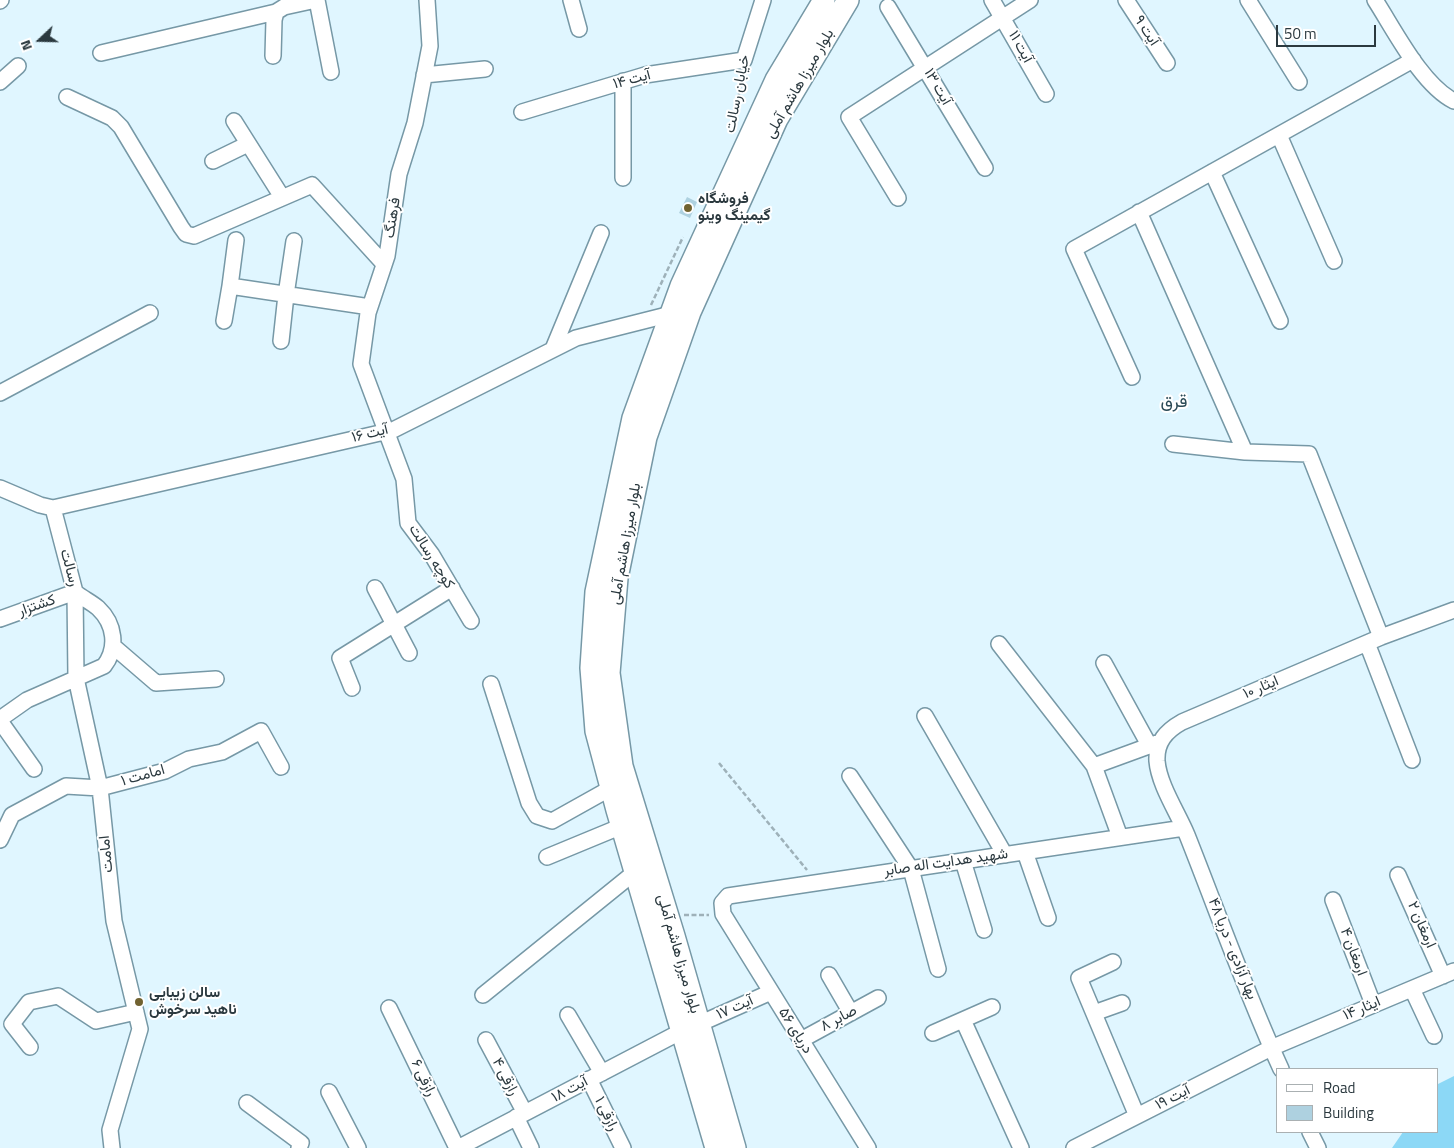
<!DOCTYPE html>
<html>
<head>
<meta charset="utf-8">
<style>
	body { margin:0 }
	#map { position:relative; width:1454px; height:1148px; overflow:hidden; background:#e0f6ff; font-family:"Titillium Web",sans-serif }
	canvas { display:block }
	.legend { position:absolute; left:1276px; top:1068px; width:162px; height:65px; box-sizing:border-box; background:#fff; border:1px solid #aab0b2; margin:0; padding:6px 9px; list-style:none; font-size:15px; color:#2b393f }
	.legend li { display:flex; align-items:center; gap:10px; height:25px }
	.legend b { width:25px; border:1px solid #aab0b2 }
	.north { position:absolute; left:15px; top:15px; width:50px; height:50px; -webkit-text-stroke:4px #fff; paint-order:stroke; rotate:249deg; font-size:14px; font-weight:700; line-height:20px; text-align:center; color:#2b393f }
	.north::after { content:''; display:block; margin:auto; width:18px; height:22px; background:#2b393f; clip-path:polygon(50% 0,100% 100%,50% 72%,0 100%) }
	.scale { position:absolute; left:1276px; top:25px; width:100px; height:22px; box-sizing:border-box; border:2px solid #2b393f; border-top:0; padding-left:6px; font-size:15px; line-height:18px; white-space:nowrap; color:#2b393f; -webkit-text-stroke:4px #fff; paint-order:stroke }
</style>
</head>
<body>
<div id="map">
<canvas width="1454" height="1148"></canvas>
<ul class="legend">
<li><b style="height:6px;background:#fff"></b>Road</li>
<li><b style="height:14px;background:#aed1e0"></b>Building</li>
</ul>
<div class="north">N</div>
<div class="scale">50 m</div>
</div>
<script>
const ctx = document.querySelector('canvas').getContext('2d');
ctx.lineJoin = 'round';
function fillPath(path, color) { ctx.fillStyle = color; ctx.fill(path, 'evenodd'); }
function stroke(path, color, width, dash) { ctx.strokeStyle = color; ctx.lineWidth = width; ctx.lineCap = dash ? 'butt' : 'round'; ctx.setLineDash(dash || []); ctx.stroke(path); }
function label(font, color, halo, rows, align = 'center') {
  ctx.font = font + ' "Titillium Web",Vazirmatn,sans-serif'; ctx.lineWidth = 4; ctx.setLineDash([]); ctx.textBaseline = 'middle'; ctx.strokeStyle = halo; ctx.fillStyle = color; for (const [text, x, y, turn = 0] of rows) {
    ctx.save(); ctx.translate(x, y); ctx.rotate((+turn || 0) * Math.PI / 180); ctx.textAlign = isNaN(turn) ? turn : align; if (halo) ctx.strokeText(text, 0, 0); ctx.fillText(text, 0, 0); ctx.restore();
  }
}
const green = new Path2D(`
	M1454 1076V1148H1392L1403 1132H1438V1084Z`);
const building = new Path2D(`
	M687 197 697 202 690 218 679 213Z`);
const path = new Path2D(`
	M734 128 742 74
	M651 305 683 237
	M719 763 807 870
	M684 915H709`);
const minor = new Path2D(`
	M317 0 331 72
	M427 0 430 46 415 123 399 174 387 256 368 313 361 364 404 479 408 523 432 555 471 621
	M571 0 579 29
	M992 0 1046 94
	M1126 0 1167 63
	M1248 0 1299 82
	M1375 0C1395 31 1422 85 1454 101
	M0 1 1 0
	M888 7 985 168
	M101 53 276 12
	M273 56 274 20 276 12 284 7 316 0
	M424 75 485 69
	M0 82 18 66
	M67 97 112 118 121 127 181 227 186 234 194 236 312 185 384 264
	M522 112 645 75 744 60 763 0
	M234 121 282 197
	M1279 135 1334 261
	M213 161 248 144
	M1212 172 1280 321
	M623 178V81
	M898 198 849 117 1030 0
	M1139 212 1245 452 1309 454 1381 637
	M230 286 236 240
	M224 321 230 286 370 307
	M281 341 286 295 294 241
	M553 349 601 233
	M1132 377 1074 249 1413 60
	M0 393 150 313
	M1173 444 1245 452
	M0 488 40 505 53 508 75 592C82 598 91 602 98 608 115 624 118 648 104 666L27 700 0 719
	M53 508 393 430 576 338 671 314
	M375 588 409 653
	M0 619 75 592 76 678 100 788 114 921 140 1029 110 1130 112 1148
	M1367 643 1412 760
	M999 644 1094 766 1120 837
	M113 646 156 683 216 679
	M1104 663 1149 745
	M491 684 529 803 537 816 552 821 611 788
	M352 688 340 658 452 588
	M925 716 1005 855
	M0 721 34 769
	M1094 766 1157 743
	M850 776 911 869 938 969
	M0 840 12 815 66 786 100 788 165 771 189 759 222 752 261 731 281 767
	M1025 852 1048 918
	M547 857 622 826
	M963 861 984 930
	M1398 875 1443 976
	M1333 900 1373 1004
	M1113 962 1079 978 1137 1116
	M829 975 851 1013
	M1412 989 1434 1036
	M483 995 635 872
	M389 1008 457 1148
	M1094 1013 1122 1003
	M568 1015 602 1073
	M963 1020 1021 1148
	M699 1024 771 992
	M933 1033 992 1007
	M486 1040 525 1113
	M801 1040 878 998
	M30 1047 12 1024 29 1002 58 996 96 1021 136 1012
	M1281 1069C1246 993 1218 913 1187 835 1178 813 1159 785 1157 761 1156 742 1166 731 1182 722L1381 637 1454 610
	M589 1079 623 1148
	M329 1092 358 1148
	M247 1103 301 1143 299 1148
	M516 1117 531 1148
	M1310 1132 1318 1148
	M458 1148 682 1031
	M868 1148 723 914 722 903 728 896 1184 828
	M1074 1148 1271 1048 1454 971`);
const secondary = new Path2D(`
	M716 1148 617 810 596 731 591 668 596 592 633 418 681 286 776 80 824 0
	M735 1148 674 936 622 766 609 673 617 578 646 437 690 312 777 119 848 0`);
const markers = [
	[688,208,5,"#716230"],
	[139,1002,5,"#716230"]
];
const streetNames = [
	["آیت ۹",1146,31,57],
	["آیت ۱۱",1020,47,61],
	["آيت ۱۴",632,80,-15],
	["بلوار میرزا هاشم آملی",800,84,-60],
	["آیت ۱۳",937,87,60],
	["خیابان رسالت",738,94,-79],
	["فرهنگ",393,218,-81],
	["آیت ۱۶",370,434,-14],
	["بلوار میرزا هاشم آملی",626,544,-80],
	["کوچه رسالت",431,557,58],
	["رسالت",69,568,75],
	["کشتزار",37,606,-19],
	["ایثار ۱۰",1261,688,-23],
	["امامت ۱",143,776,-16],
	["امامت",107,854,-96],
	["شهید هدایت اله صابر",946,863,-8],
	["ارمغان ۲",1421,925,66],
	["بهار آزادی - دریا ۴۸",1232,949,68],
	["ارمغان ۴",1353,952,69],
	["بلوار میرزا هاشم آملی",678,954,74],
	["آیت ۱۷",735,1008,-24],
	["ایثار ۱۴",1362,1009,-23],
	["صابر ۸",839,1019,-28],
	["دریای ۵۶",795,1031,58],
	["رازقی ۴",505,1077,62],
	["رازقی ۶",423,1078,64],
	["آیت ۱۸",570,1090,-28],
	["آیت ۱۹",1173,1098,-27],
	["رازقی ۱",606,1114,64]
];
const poiNames = [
	["فروشگاه",698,199],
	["گیمینگ وینو",698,216],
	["سالن زیبایی",149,993],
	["ناهید سرخوش",149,1010]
];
const quarterNames = [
	["قرق",1174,403]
];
fillPath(green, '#8cd8f6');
fillPath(building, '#aed1e0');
stroke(minor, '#7698a6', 18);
stroke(secondary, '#7698a6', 24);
stroke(path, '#9eb1b9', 2.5, [5, 2.5]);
stroke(minor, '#fff', 15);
stroke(secondary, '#fff', 21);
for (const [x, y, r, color] of markers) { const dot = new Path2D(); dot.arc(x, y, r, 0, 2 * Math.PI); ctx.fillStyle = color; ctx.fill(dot); stroke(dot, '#fff', 2); }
label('15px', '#2b393f', '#fff', streetNames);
label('bold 15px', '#2b393f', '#fff', poiNames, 'left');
label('18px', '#2a4a56', '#fff', quarterNames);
</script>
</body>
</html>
